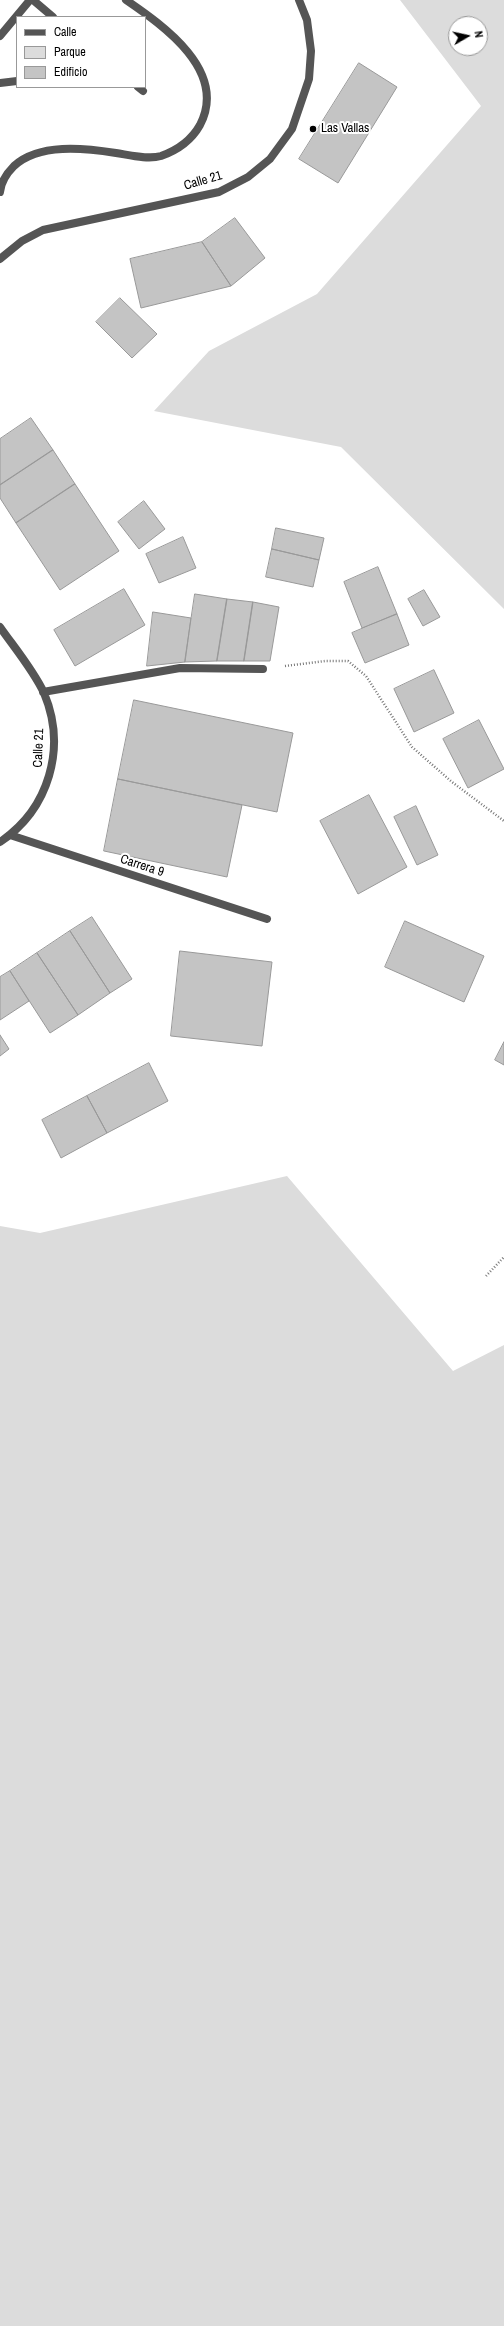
<!DOCTYPE html>
<html>
<head>
<meta charset="utf-8">
<style>
	body { margin:0 }
	#map { position:relative; width:504px; height:2326px; overflow:hidden; background:#fff; font-family:"Archivo Narrow",sans-serif }
	canvas { display:block }
	.legend { position:absolute; left:16px; top:16px; width:130px; height:72px; box-sizing:border-box; background:#fff; border:1px solid #999; margin:0; padding:5px 7px; list-style:none; font-size:12px; color:#000 }
	.legend li { display:flex; align-items:center; gap:8px; height:20px }
	.legend b { width:20px; border:1px solid #999 }
	.north { position:absolute; left:448px; top:16px; width:40px; height:40px; box-sizing:border-box; background:#fff; border:1px solid #999; border-radius:50%; rotate:81deg; font-size:11px; font-weight:700; line-height:16px; text-align:center; color:#000 }
	.north::after { content:''; display:block; margin:auto; width:14px; height:18px; background:#000; clip-path:polygon(50% 0,100% 100%,50% 72%,0 100%) }
</style>
</head>
<body>
<div id="map">
<canvas width="504" height="2326"></canvas>
<ul class="legend">
<li><b style="height:5px;background:#555"></b>Calle</li>
<li><b style="height:11px;background:#dcdcdc"></b>Parque</li>
<li><b style="height:11px;background:#c4c4c4"></b>Edificio</li>
</ul>
<div class="north">N</div>
</div>
<script>
const ctx = document.querySelector('canvas').getContext('2d');
ctx.lineJoin = 'round';
function fillPath(path, color) { ctx.fillStyle = color; ctx.fill(path, 'evenodd'); }
function stroke(path, color, width, dash) { ctx.strokeStyle = color; ctx.lineWidth = width; ctx.lineCap = dash ? 'butt' : 'round'; ctx.setLineDash(dash || []); ctx.stroke(path); }
function label(font, color, halo, rows, align = 'center') {
  ctx.font = font + ' "Archivo Narrow",sans-serif'; ctx.lineWidth = 4; ctx.setLineDash([]); ctx.textBaseline = 'middle'; ctx.strokeStyle = halo; ctx.fillStyle = color; for (const [text, x, y, turn = 0] of rows) {
    ctx.save(); ctx.translate(x, y); ctx.rotate((+turn || 0) * Math.PI / 180); ctx.textAlign = isNaN(turn) ? turn : align; if (halo) ctx.strokeText(text, 0, 0); ctx.fillText(text, 0, 0); ctx.restore();
  }
}
const green = new Path2D(`
	M400 0H504V609L341 447 154 411 209 351 317 294 481 106ZM456 24H480V48H456Z
	M287 1176 453 1371 504 1345V2326H0V1226L40 1233Z`);
const building = new Path2D(`
	M359 63 397 87 338 183 299 159Z
	M235 218 265 258 231 286 202 242Z
	M202 242 231 286 141 308 130 259Z
	M120 298 157 334 132 358 96 322Z
	M31 418 53 450 0 485V439Z
	M53 450 75 484 16 523 0 498V485Z
	M75 484 119 551 60 590 16 523Z
	M144 501 165 529 139 549 118 522Z
	M276 528 324 538 319 560 272 549Z
	M183 537 196 568 159 583 146 554Z
	M272 549 319 560 313 587 266 577Z
	M378 567 397 614 362 628 344 582Z
	M124 589 145 625 75 666 54 630Z
	M424 590 440 617 423 626 408 599Z
	M195 594 227 599 217 661 185 662Z
	M227 599 253 602 244 661H217Z
	M253 602 279 607 270 661H244Z
	M153 612 191 618 185 662 147 666Z
	M397 614 409 645 365 663 352 633Z
	M434 670 454 713 414 732 394 689Z
	M134 700 293 733 277 812 118 779Z
	M479 720 504 769 468 788 443 739Z
	M118 779 242 805 227 877 104 851Z
	M369 795 407 867 358 894 320 821Z
	M416 806 438 855 417 865 394 817Z
	M92 917 132 979 110 993 70 931Z
	M405 921 484 956 464 1002 385 967Z
	M70 931 110 993 78 1015 37 953Z
	M180 951 272 962 262 1046 171 1036Z
	M37 953 78 1015 50 1033 10 971Z
	M10 971 29 1001 0 1020V977Z
	M0 1035 9 1049 0 1056Z
	M504 1042V1065L495 1060Z
	M149 1063 168 1101 107 1133 87 1096Z
	M87 1096 107 1133 61 1158 42 1120Z`);
const path = new Path2D(`
	M285 666 325 661H348L366 676 412 747 452 782 504 821
	M486 1276 504 1257`);
const lane = new Path2D(`
	M33 0 53 17
	M0 36 30 0
	M0 83 17 81
	M138 87 143 91`);
const street = new Path2D(`
	M0 192C1 182 7 173 14 166 39 143 84 148 116 153 129 155 148 160 161 156 178 150 191 141 200 125 228 71 164 26 126 0
	M0 259 22 241 43 230 219 192 248 177 270 159 292 129 309 79 311 51 307 20 299 0
	M0 627C14 647 34 671 44 693 67 748 49 809 0 842
	M43 692 180 668 263 669
	M10 835 267 919`);
const markers = [
	[313,129,4,"#000"]
];
const poiNames = [
	["Las Vallas",321,129]
];
const streetNames = [
	["Calle 21",203,181,-16],
	["Calle 21",39,748,-88],
	["Carrera 9",142,866,18]
];
fillPath(green, '#dcdcdc');
fillPath(building, '#c4c4c4');
stroke(building, '#999', 1);
stroke(path, '#777', 2.5, [1, 2]);
stroke(lane, '#555', 8);
stroke(street, '#555', 8);
for (const [x, y, r, color] of markers) { const dot = new Path2D(); dot.arc(x, y, r, 0, 2 * Math.PI); ctx.fillStyle = color; ctx.fill(dot); stroke(dot, '#fff', 1.5); }
label('13px', '#000', '#fff', poiNames, 'left');
label('13px', '#000', '#fff', streetNames);
</script>
</body>
</html>
